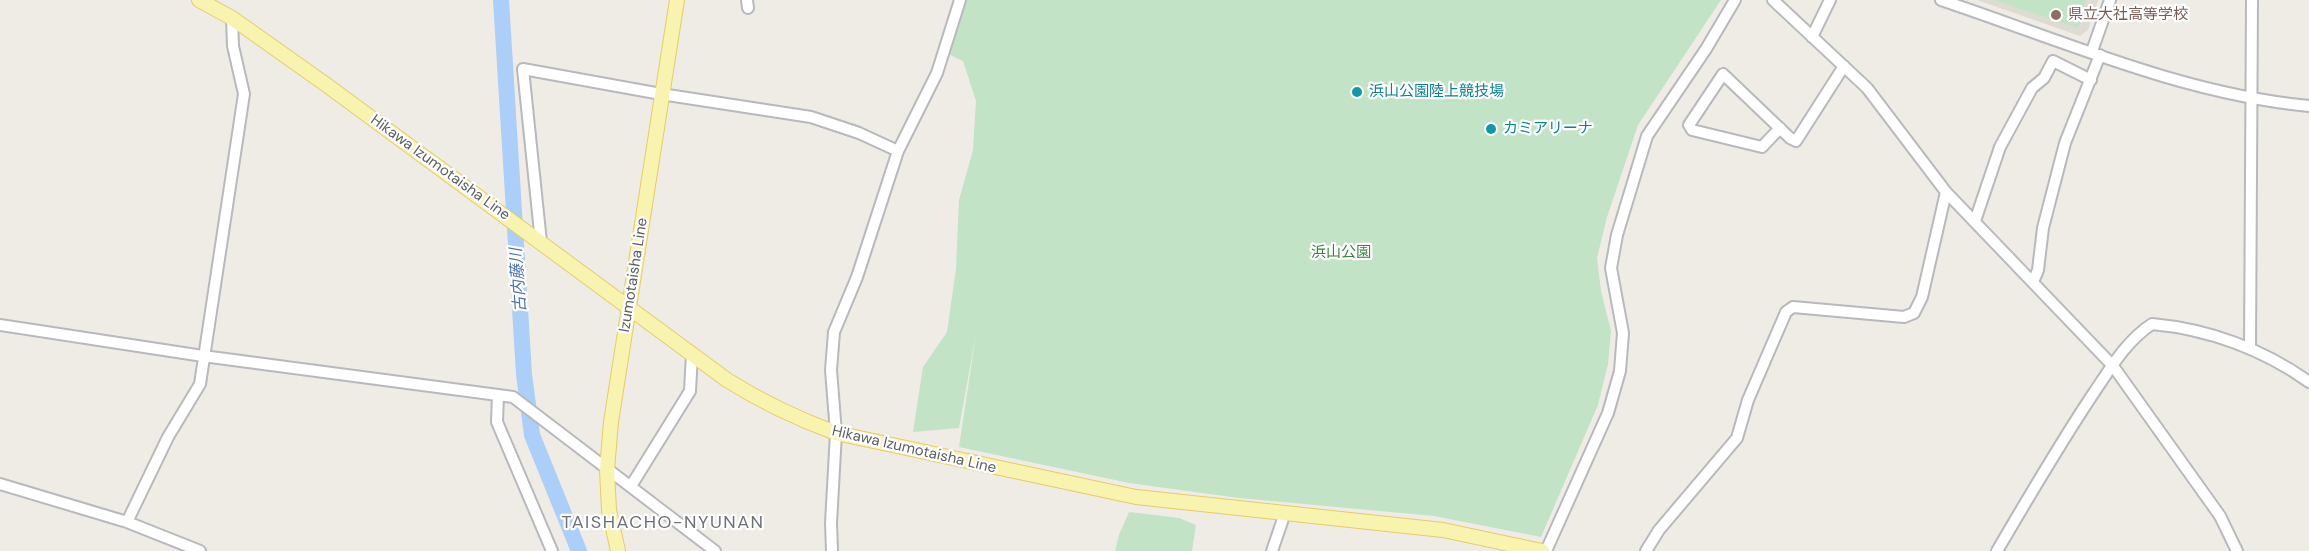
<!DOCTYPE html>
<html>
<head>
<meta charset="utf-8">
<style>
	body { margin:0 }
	canvas { display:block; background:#eeece5 }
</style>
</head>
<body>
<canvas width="2309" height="551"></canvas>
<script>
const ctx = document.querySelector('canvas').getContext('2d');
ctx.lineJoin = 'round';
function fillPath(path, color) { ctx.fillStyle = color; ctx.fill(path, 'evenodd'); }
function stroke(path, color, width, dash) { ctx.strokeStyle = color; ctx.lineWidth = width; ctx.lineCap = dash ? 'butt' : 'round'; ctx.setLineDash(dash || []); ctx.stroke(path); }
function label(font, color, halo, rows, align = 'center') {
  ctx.font = font + ' "DM Sans","Noto Sans JP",sans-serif'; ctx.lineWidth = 4.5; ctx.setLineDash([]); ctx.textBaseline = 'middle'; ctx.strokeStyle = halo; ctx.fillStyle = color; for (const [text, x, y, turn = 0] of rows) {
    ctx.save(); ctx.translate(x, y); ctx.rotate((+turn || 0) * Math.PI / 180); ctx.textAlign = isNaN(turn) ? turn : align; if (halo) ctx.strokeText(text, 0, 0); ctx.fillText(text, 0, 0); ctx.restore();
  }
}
const education = new Path2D(`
	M1977 0H2098L2088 30 2080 36Z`);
const green = new Path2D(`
	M967 0H1721L1638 125 1607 217 1597 258 1601 291 1611 331 1608 364 1598 405 1541 537 1434 516 1239 498 1129 483 959 447 976 334 959 428 913 432 923 367 947 332 956 269 959 200 973 150 976 101 963 61 948 54Z
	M1994 0H2086L2078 28Z
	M1129 512 1179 518 1196 525 1192 551H1115L1119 535Z`);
const river = new Path2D(`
	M501 0 524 374 532 435 579 551`);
const minor = new Path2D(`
	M747 0 748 8
	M1773 0 1867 88 1946 192 2113 366 2220 516 2237 551
	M1941 0C2061 40 2182 94 2309 106
	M1812 37 1830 0
	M2092 51 2110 0
	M1780 128 1762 147 1692 130 1689 125 1723 74 1790 138 1796 141 1844 66
	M1975 221 2000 147 2032 88 2044 78 2053 61 2091 80
	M541 242 523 69 661 94 811 117 859 133 898 151
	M2033 282 2038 270 2043 228 2065 143 2100 55
	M0 325 203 356 513 397 715 551
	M2250 348 2252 0
	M498 395 497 422 552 551
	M0 484 127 522 200 551
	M631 486 690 391 692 354
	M127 522 168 437 200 384 244 94 233 46 232 18
	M832 551 831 523 836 433 831 370 834 332 857 277 898 151 937 73 960 0
	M1272 551 1285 513
	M1546 551 1608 413 1620 371 1623 333 1611 268 1617 235 1647 136 1706 49 1735 0
	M1646 551 1659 530 1737 438 1748 400 1786 312 1793 307 1904 317 1914 313 1922 297 1946 192
	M1997 551C2028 498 2059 445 2093 394 2110 369 2126 341 2152 324 2208 329 2263 349 2309 382`);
const major = new Path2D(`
	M199 0 232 18 328 86 727 380C762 402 798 419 836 433L1136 497 1443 530 1542 551
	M618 551 609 510 607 470 611 422 677 0`);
const markers = [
	[2056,15,6,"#8d6e63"],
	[1357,92,6,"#0f9aa8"],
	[1491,129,6,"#0f9aa8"]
];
const educationNames = [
	["県立大社高等学校",2068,15]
];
const cultureNames = [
	["浜山公園陸上競技場",1369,92],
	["カミアリーナ",1503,129]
];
const streetNames = [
	["Hikawa Izumotaisha Line",440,168,36],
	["Izumotaisha Line",634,275,-81],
	["Hikawa Izumotaisha Line",914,450,13]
];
const parkNames = [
	["浜山公園",1341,253]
];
const waterNames = [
	["古内藤川",519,280,-94]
];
const quarterNames = [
	["TAISHACHO-NYUNAN",663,523]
];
fillPath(education, '#dddcd3');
fillPath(green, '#c3e3c6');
stroke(river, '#abcff8', 16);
stroke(minor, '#b7b9bd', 14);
stroke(major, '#e5cd66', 16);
stroke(minor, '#fff', 10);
stroke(major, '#f8f3af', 14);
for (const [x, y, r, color] of markers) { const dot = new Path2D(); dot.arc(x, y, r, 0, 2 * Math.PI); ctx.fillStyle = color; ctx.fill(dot); stroke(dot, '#fff', 2); }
label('15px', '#785e54', '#fff', educationNames, 'left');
label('15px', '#0d838f', '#fff', cultureNames, 'left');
label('15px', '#5d5f64', '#fff', streetNames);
label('15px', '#3d8346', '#fff', parkNames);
label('italic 16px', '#4c74b1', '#fff', waterNames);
ctx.letterSpacing = '1.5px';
label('18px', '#6e7176', '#fff', quarterNames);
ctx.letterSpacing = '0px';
</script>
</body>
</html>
